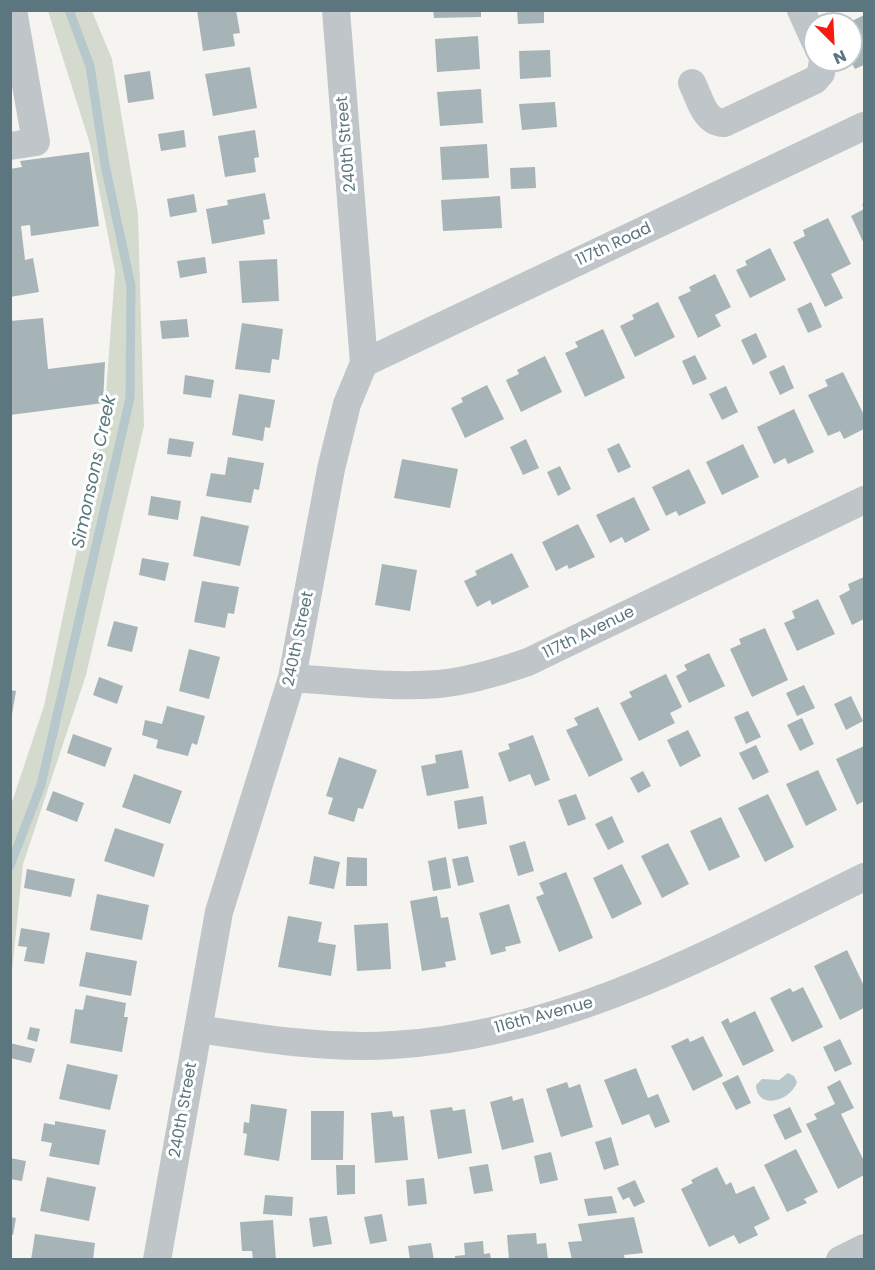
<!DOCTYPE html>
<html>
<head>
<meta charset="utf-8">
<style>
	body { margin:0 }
	#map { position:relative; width:875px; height:1270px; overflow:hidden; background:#f5f4f0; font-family:Poppins,sans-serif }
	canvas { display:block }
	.frame { position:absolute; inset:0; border:12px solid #5c767f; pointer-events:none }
	.north { position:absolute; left:803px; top:12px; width:60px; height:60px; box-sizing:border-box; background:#fff; border:2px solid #bec8cc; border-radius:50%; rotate:156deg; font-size:16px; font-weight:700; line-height:24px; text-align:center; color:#5c767f }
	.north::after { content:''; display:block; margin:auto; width:21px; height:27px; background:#f61a0f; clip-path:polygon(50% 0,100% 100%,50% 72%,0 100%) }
</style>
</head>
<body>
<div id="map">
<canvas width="875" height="1270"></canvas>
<div class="frame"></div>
<div class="north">N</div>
</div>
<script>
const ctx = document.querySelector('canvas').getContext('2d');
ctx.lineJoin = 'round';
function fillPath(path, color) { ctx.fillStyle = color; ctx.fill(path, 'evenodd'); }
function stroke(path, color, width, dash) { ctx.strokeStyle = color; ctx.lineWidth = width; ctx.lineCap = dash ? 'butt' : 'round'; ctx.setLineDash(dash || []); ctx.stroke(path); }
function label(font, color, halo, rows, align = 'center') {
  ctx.font = font + ' Poppins,sans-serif'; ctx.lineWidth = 6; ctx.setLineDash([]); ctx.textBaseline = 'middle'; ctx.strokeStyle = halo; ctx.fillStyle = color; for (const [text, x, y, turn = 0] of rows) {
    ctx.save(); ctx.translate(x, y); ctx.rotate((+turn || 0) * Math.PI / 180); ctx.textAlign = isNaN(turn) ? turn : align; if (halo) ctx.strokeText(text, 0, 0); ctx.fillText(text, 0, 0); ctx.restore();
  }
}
const green = new Path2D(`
	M48 11H92L112 59 138 214 144 426 86 675 23 864 11 980V805L44 706 104 421 115 271 90 144Z`);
const water = new Path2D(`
	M788 1073 794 1076 797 1082C791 1101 757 1111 756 1085L762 1079 779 1080Z`);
const stream = new Path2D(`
	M10 866 41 785 130 398 131 286 105 165 90 66 69 10`);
const building = new Path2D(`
	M197 10H236L240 33 233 34 235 46 203 51Z
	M433 10H481V17L434 18Z
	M517 10H544V23L518 24Z
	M864 15V65L855 69 850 60 851 24H846Z
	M478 36 480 69 437 72 435 39Z
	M550 50 551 77 520 79 519 51Z
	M250 67 257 108 213 116 205 74Z
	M150 71 154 99 128 103 124 75Z
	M481 89 483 123 440 126 437 92Z
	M555 102 557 127 522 130 519 104Z
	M184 130 186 147 161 151 158 134Z
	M255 130 259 157 254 158 256 172 225 177 218 136Z
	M487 144 489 178 442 180 440 147Z
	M89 152 99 226 31 236 30 225 21 226 25 260 33 258 39 292 10 297V169L22 167 20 161Z
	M535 167 536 188 511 189 510 168Z
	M265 193 270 219 263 220 265 234 212 244 206 209 228 205 227 200Z
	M194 194 197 212 170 217 167 199Z
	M500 196 502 228 443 231 441 200Z
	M864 203V244L851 216 864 209 862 204Z
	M828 218 851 264 831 274 843 298 825 307 793 242 805 236 803 230Z
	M770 248 786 280 750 298 736 270 747 265 745 261Z
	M205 257 207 273 180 278 177 261Z
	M277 259 279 301 242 303 239 261Z
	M715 274 731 307 715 315 721 326 698 338 678 297 691 291 689 287Z
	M658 302 675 337 635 357 620 326 634 319 632 315Z
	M811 302 822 327 808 333 797 309Z
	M43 318 48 369 105 362 103 403 10 415V321Z
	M187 319 189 337 162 339 160 321Z
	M242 323 283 329 279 360 272 359 270 373 235 369Z
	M603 329 625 378 585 397 565 353 578 347 575 342Z
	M756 333 767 357 753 365 741 340Z
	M695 355 707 379 693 385 682 361Z
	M545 356 562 392 521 412 506 380 519 374 517 370Z
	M784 365 794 388 780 395 769 372Z
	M843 372 864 415V429L844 439 840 431 828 436 808 395 828 386 825 380Z
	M185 375 214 380 211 398 183 394Z
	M487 385 504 419 465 438 451 408 463 402 461 398Z
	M726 386 738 412 722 420 709 394Z
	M239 394 275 400 270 428 265 427 263 441 232 435Z
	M794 409 814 452 788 464 785 458 774 464 757 427Z
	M169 438 194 442 191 457 167 454Z
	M526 439 539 468 523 475 510 447Z
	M619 443 631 467 618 473 607 449Z
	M743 444 759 477 722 495 706 462Z
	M228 457 264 463 259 490 254 489 251 503 206 496 211 473 225 475Z
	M402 459 458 469 450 508 394 498Z
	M560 466 571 489 558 496 547 472Z
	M689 469 706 503 679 516 676 511 666 516 652 487Z
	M151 496 181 501 178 520 148 515Z
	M634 497 650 530 625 543 622 537 610 543 596 515Z
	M201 516 249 526 240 566 193 556Z
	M578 524 595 557 569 569 567 565 556 571 542 542Z
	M512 553 529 587 492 605 490 600 477 607 464 581 477 575 475 571Z
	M142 558 169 563 165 581 139 575Z
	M382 564 417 570 410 611 375 605Z
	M864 577V619L852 625 839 596 850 590 848 584Z
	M202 581 239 587 234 614 228 613 225 628 194 622Z
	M818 599 835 634 797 651 784 623 795 618 792 611Z
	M114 621 138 627 132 652 107 646Z
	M765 628 788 680 752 697 730 649 741 644 739 639Z
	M189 649 220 657 209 699 179 691Z
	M709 653 725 686 689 703 676 676 687 670 684 665Z
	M666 674 682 707 670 713 675 723 639 741 620 703 632 697 629 692Z
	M99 677 123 686 117 704 93 695Z
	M804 685 815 708 797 716 786 693Z
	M10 690 16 691 12 714 10 713Z
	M851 696 863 721 846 730 834 704Z
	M167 706 205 716 197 745 192 743 188 756 156 748 158 740 142 735 145 720 162 724Z
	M598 707 623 760 589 777 566 730 578 725 574 718Z
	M748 711 761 737 746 744 734 717Z
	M802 718 814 744 800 751 787 725Z
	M688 730 701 756 680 767 667 740Z
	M73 734 112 748 105 767 67 753Z
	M533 735 550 780 535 786 530 774 509 782 498 753 510 749 508 744Z
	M756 745 769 772 753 780 739 753Z
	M864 746V801L857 805 836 759Z
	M462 750 469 788 427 796 421 766 436 763 435 755Z
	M339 757 377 770 363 809 358 808 354 822 328 814 333 798 326 796Z
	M818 770 837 810 806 826 786 784Z
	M643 771 651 786 638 793 630 778Z
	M134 774 182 791 170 824 122 807Z
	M53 791 84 803 77 822 46 810Z
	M576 794 586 819 568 826 558 800Z
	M768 794 794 847 765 862 738 808Z
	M483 796 487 824 458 829 454 801Z
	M612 816 624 842 608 850 595 824Z
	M721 817 740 857 709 871 690 831Z
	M115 828 164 844 154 877 104 861Z
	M525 841 534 871 518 876 509 846Z
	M668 843 689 884 662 898 641 856Z
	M314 856 340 862 334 889 309 884Z
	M468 856 474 882 458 886 452 859Z
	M347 857 367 858V886H346Z
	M446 857 451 888 433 891 428 861Z
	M622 864 642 904 612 919 593 878Z
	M27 869 75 879 71 897 24 888Z
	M566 872 593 938 559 952 536 897 544 894 539 883Z
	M97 894 149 905 142 940 90 930Z
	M437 896 441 918 448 917 456 960 445 962 446 967 422 971 410 901Z
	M509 904 521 943 505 947 506 951 491 955 479 913Z
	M288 916 322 922 318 942 336 945 331 976 278 967Z
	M388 923 391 969 357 971 354 925Z
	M21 928 50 933 44 964 24 961 27 947 18 946Z
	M847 950 864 986V1008L840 1020 814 966Z
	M86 952 137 961 131 996 79 986Z
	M803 987 823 1027 792 1042 770 998 790 988 793 992Z
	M86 995 126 1003 124 1017H128L122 1052 70 1043 75 1009 83 1010Z
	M755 1011 774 1051 743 1066 721 1022 728 1018 730 1023Z
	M30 1027 40 1029 37 1042 27 1039Z
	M703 1036 723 1076 693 1091 671 1046 688 1038 690 1042Z
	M840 1039 852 1064 835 1072 823 1047Z
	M10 1043 35 1049 31 1063 10 1058Z
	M67 1064 118 1075 110 1110 59 1099Z
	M636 1068 648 1098 658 1094 670 1122 655 1128 649 1114 622 1125 604 1080Z
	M738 1075 751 1103 736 1110 722 1083Z
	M840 1080 854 1108 841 1114 864 1161V1175L838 1189 806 1124 817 1119 814 1114 835 1104 827 1087Z
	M567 1082 569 1088 580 1084 593 1127 561 1137 546 1089Z
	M512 1096 513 1101 523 1098 534 1142 502 1150 490 1102Z
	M251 1104 287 1109 279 1161 244 1155 247 1134 243 1133 244 1122 249 1123Z
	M452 1107 453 1111 465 1109 472 1153 438 1159 430 1110Z
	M790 1107 802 1132 785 1140 773 1115Z
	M311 1111H344L343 1160H311Z
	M392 1111 393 1117 404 1116 408 1160 375 1163 371 1113Z
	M55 1121 106 1130 99 1165 49 1156 52 1143 41 1141 44 1123 55 1125Z
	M611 1137 619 1165 604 1170 595 1142Z
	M796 1149 818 1192 804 1199 807 1203 787 1212 764 1165Z
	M551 1152 558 1180 540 1184 534 1156Z
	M10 1158 26 1161 22 1181 10 1179Z
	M488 1164 493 1191 474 1194 469 1167Z
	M336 1165H355V1194L337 1195Z
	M717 1167 726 1185 731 1182 736 1194 754 1186 770 1219 754 1227 758 1235 739 1244 734 1235 709 1247 681 1189 693 1183 691 1180Z
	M47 1177 96 1187 89 1221 40 1211Z
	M424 1178 427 1204 408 1206 406 1180Z
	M635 1180 645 1202 634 1207 629 1197 623 1200 617 1188Z
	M265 1195 293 1197 292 1216 263 1214Z
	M612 1196 617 1213 588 1216 584 1199Z
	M382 1214 387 1241 370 1244 364 1217Z
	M327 1216 332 1244 313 1247 309 1218Z
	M10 1217 16 1218 13 1235H10Z
	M634 1217 643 1253 624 1255 625 1260H572L568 1242 582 1241 578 1224Z
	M273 1220 276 1260H253L252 1251H242L240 1222Z
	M536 1233 537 1244 546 1243 548 1260H509L507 1235Z
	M35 1234 95 1243 93 1260H31Z
	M483 1241 484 1254 490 1253 491 1260H455V1256L465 1255 464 1243Z
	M431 1243 434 1260H410L408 1246Z`);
const minor = new Path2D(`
	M801 10 815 41
	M692 83C700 99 704 122 724 123L815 80 821 73 823 60
	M10 146 36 142 13 10
	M364 363 864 126
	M292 678C341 681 391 688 439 684 470 681 499 672 528 662L864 500
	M199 1029C263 1039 327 1049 393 1045 564 1035 714 951 864 877
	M157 1260 219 912 292 678 331 469 347 404 364 363 336 10
	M840 1260 864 1248`);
const streetNames = [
	["240th Street",347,144,-95],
	["117th Road",614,245,-25],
	["117th Avenue",589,633,-26],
	["240th Street",299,639,-78],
	["116th Avenue",544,1016,-15],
	["240th Street",184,1110,-80]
];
const waterNames = [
	["Simonsons Creek",95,472,-78]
];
fillPath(green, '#d5dacf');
fillPath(water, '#b6c8cb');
stroke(stream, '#b6c8cb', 9);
fillPath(building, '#a7b4b7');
stroke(minor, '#bfc5c8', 28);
label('16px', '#5c767f', '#fff', streetNames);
label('italic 18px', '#57787c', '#fff', waterNames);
</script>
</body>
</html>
